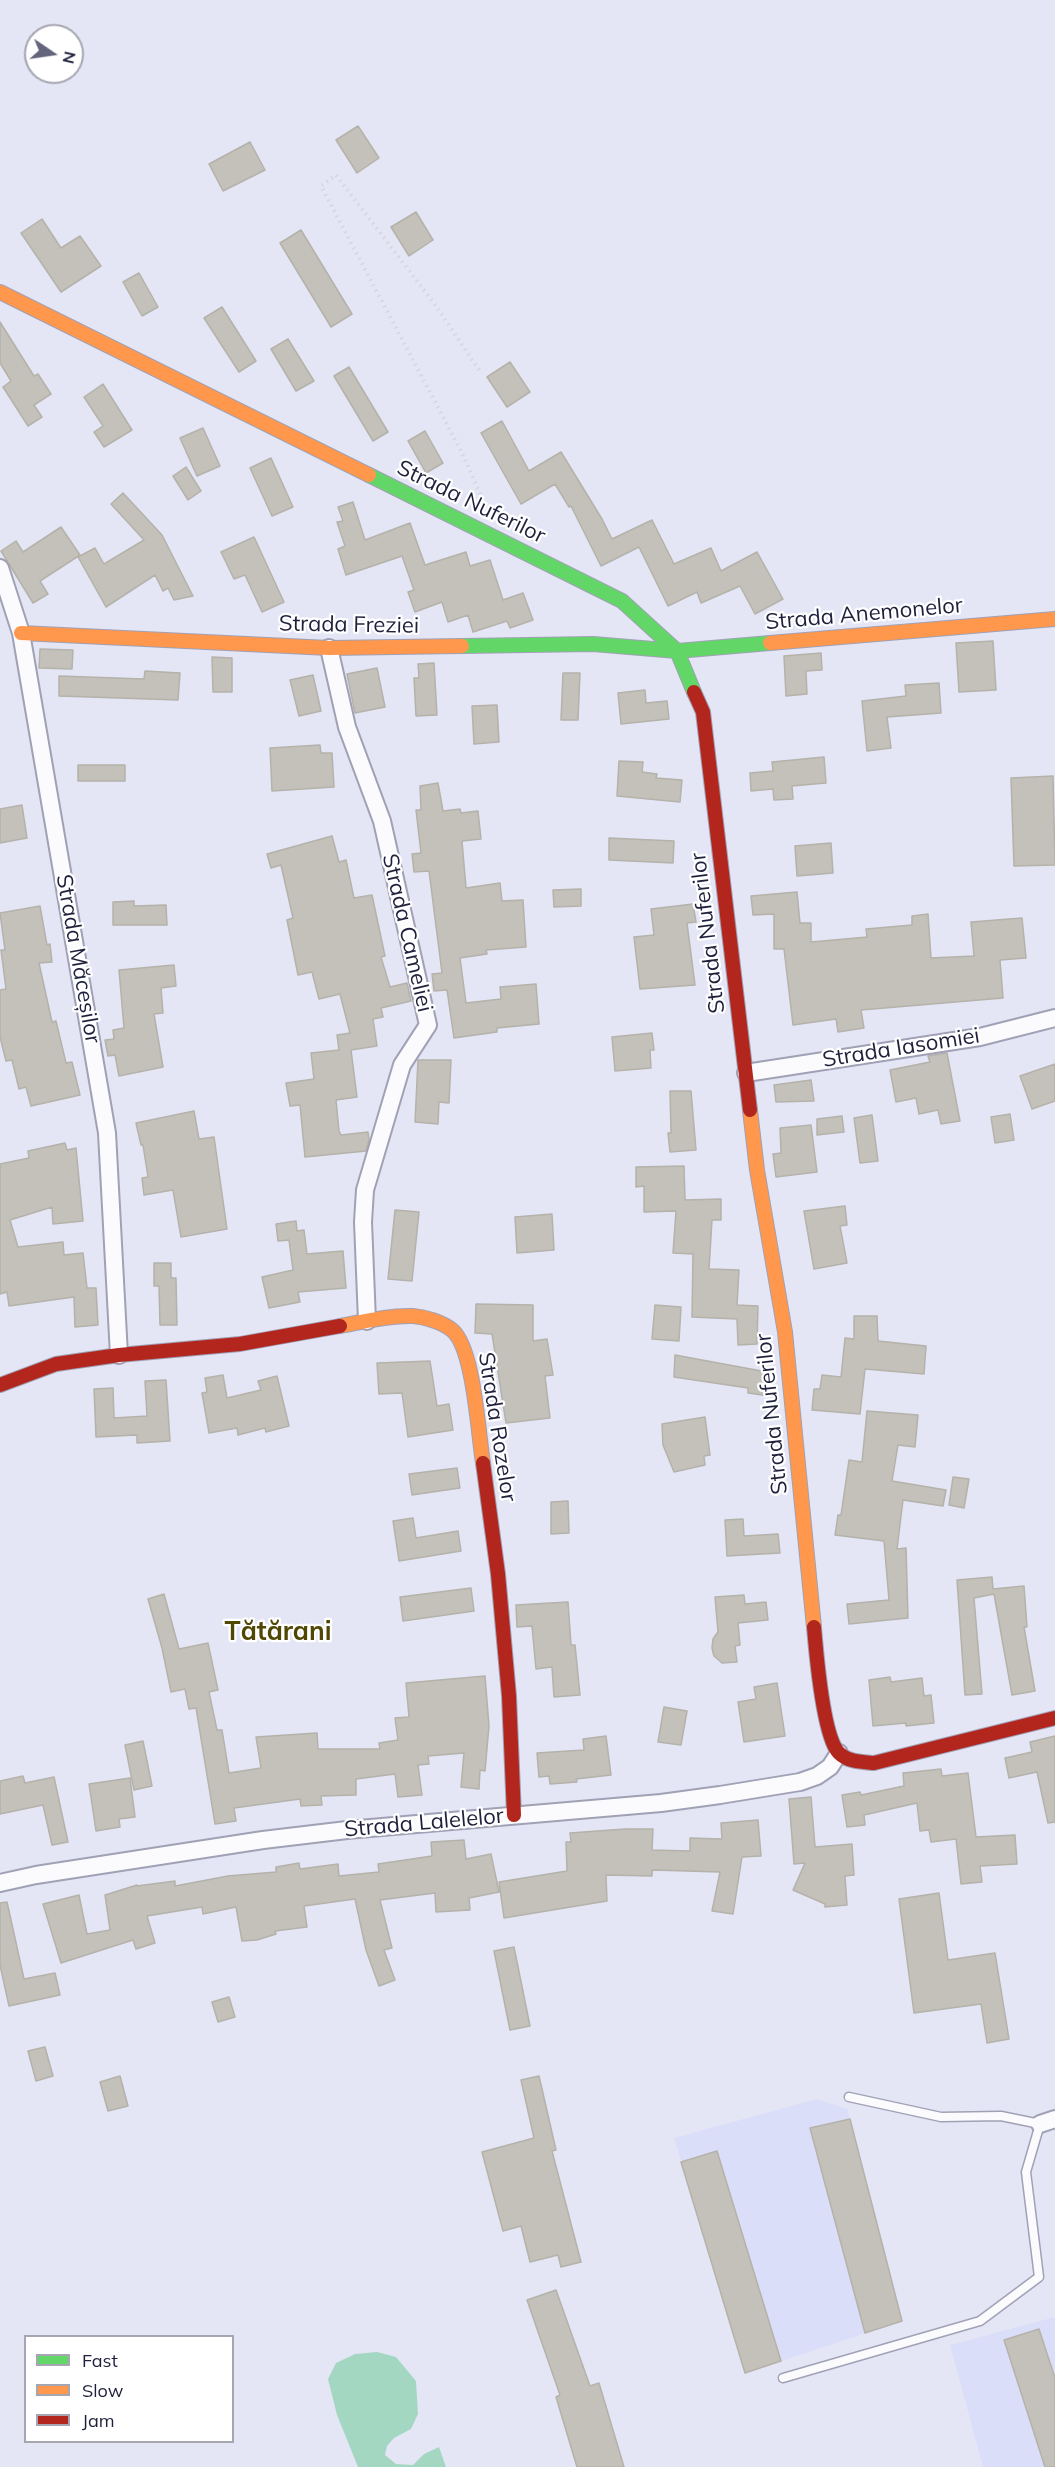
<!DOCTYPE html>
<html>
<head>
<meta charset="utf-8">
<style>
	body { margin:0 }
	#map { position:relative; width:1055px; height:2467px; overflow:hidden; background:#e4e6f6; font-family:Mulish,sans-serif }
	canvas { display:block }
	.legend { position:absolute; left:24px; top:2335px; width:210px; height:108px; box-sizing:border-box; background:#fff; border:2px solid #a5a6b1; margin:0; padding:8px 10px; list-style:none; font-size:18px; color:#1f203c }
	.legend li { display:flex; align-items:center; gap:12px; height:30px }
	.legend b { width:30px; border:2px solid #a5a6b1 }
	.north { position:absolute; left:24px; top:24px; width:60px; height:60px; box-sizing:border-box; background:#fff; border:2px solid #a5a6b1; border-radius:50%; rotate:103deg; font-size:16px; font-weight:700; line-height:24px; text-align:center; color:#1f203c }
	.north::after { content:''; display:block; margin:auto; width:21px; height:27px; background:#64657d; clip-path:polygon(50% 0,100% 100%,50% 72%,0 100%) }
</style>
</head>
<body>
<div id="map">
<canvas width="1055" height="2467"></canvas>
<ul class="legend">
<li><b style="height:8px;background:#63d668"></b>Fast</li>
<li><b style="height:8px;background:#ff974d"></b>Slow</li>
<li><b style="height:8px;background:#b3261e"></b>Jam</li>
</ul>
<div class="north">N</div>
</div>
<script>
const ctx = document.querySelector('canvas').getContext('2d');
ctx.lineJoin = 'round';
function fillPath(path, color) { ctx.fillStyle = color; ctx.fill(path, 'evenodd'); }
function stroke(path, color, width, dash) { ctx.strokeStyle = color; ctx.lineWidth = width; ctx.lineCap = dash ? 'butt' : 'round'; ctx.setLineDash(dash || []); ctx.stroke(path); }
function label(font, color, halo, rows, align = 'center') {
  ctx.font = font + ' Mulish,sans-serif'; ctx.lineWidth = 4.5; ctx.setLineDash([]); ctx.textBaseline = 'middle'; ctx.strokeStyle = halo; ctx.fillStyle = color; for (const [text, x, y, turn = 0] of rows) {
    ctx.save(); ctx.translate(x, y); ctx.rotate((+turn || 0) * Math.PI / 180); ctx.textAlign = isNaN(turn) ? turn : align; if (halo) ctx.strokeText(text, 0, 0); ctx.fillText(text, 0, 0); ctx.restore();
  }
}
const built = new Path2D(`
	M817 2099 847 2109 902 2321 745 2373 674 2138Z
	M1055 2317V2467H983L950 2345Z`);
const water = new Path2D(`
	M377 2352 396 2357 416 2381 418 2414 411 2429 394 2438 387 2446 385 2455 396 2464 413 2465 424 2454 439 2447 446 2467H358L337 2415 328 2379 336 2363 355 2354Z`);
const building = new Path2D(`
	M358 126 379 158 357 173 336 140Z
	M250 142 265 170 223 191 209 164Z
	M416 212 433 240 409 256 391 227Z
	M42 219 61 248 80 236 101 266 61 292 21 233Z
	M301 230 352 314 331 327 280 243Z
	M139 273 158 307 142 316 123 282Z
	M222 307 256 361 239 372 204 318Z
	M0 322 34 376 38 374 51 394 34 405 42 417 28 426 3 387 11 381 0 363Z
	M288 339 314 381 296 391 271 349Z
	M510 362 530 392 507 407 487 377Z
	M349 367 388 432 373 441 334 376Z
	M103 384 132 430 104 447 94 432 103 426 84 397Z
	M502 421 529 471 561 452 602 519 612 539 652 520 674 564 711 548 721 571 757 552 783 599 755 614 740 586 701 603 697 592 668 606 639 547 601 566 571 506 569 507 555 484 521 504 481 433Z
	M203 428 220 466 197 476 180 438Z
	M425 431 443 463 426 473 408 441Z
	M271 458 293 507 272 516 250 468Z
	M186 467 201 491 188 500 173 476Z
	M123 493 162 535 193 596 174 600 168 588 163 591 155 575 106 607 78 557 95 548 104 564 144 540 111 504Z
	M353 502 365 540 410 523 425 565 466 552 470 566 490 560 503 600 523 593 533 620 510 628 507 621 473 632 468 615 448 622 442 602 415 612 408 592 414 590 402 556 346 575 338 549 345 546 337 522 343 521 338 507Z
	M61 527 80 555 40 581 48 594 33 603 1 551 16 541 23 552Z
	M254 537 284 602 262 612 245 575 234 579 221 552Z
	M993 641 996 690 959 692 956 643Z
	M40 649 73 650 72 669 39 668Z
	M821 653 822 670 806 671 807 694 786 696 784 656Z
	M212 657 232 658V692H213Z
	M434 663 437 715 416 716 414 678H419L418 664Z
	M377 668 385 707 355 713 347 674Z
	M145 671 180 673 178 700 59 696V676L144 679Z
	M563 673H580L578 720H561Z
	M313 675 321 711 299 716 290 680Z
	M939 683 941 713 887 717 891 748 867 751 862 701 906 696 905 685Z
	M645 690 646 703 667 701 669 719 621 724 618 693Z
	M497 705 499 742 474 744 472 706Z
	M320 745 321 753H332L334 787 272 791 270 748Z
	M824 757 826 783 792 786 793 799 774 800 773 789 751 791 750 773 773 771 772 762Z
	M619 761 643 762 642 772 657 774 656 778 682 780 680 802 617 796Z
	M78 765H125V781H78Z
	M1053 776 1055 865 1014 866 1011 778Z
	M438 783 443 811 460 809 461 813 478 811 481 839 462 841 466 888 500 883 502 901 523 900 526 947 486 950 487 954 460 958 466 1003 501 999 500 987 536 984 539 1024 497 1028V1032L454 1038 447 990 434 991 432 974 442 973 429 871 414 872 412 854 421 853 416 810H421L420 786Z
	M22 805 27 838 0 843V809Z
	M332 836 339 862 346 860 354 898 372 895 385 956 381 957 390 987 407 983 411 1001 381 1008 383 1017 373 1019 377 1046 351 1050 357 1097 336 1100 339 1131 341 1135 368 1132 369 1140 366 1151 305 1157 300 1105 290 1106 286 1083 314 1079 311 1053 339 1050 337 1035 350 1033 340 994 319 999 312 972 298 975 287 920 293 918 281 865 271 868 267 854Z
	M609 838 674 841 673 863 609 860Z
	M831 843 833 873 797 876 795 846Z
	M581 889V906L554 907 553 890Z
	M797 892 800 923H811V942L867 937 866 929 912 925V916L928 914 931 958 974 956 971 922 1022 918 1026 958 1000 960 1003 998 861 1010 864 1028 838 1032 836 1019 793 1025 784 949H774V914L753 915 751 896Z
	M134 901V906L166 905 167 925H113V902Z
	M693 904 696 922 687 923 695 985 640 989 634 937 654 935 651 909Z
	M40 906 47 945 50 944 52 962 39 963 52 1022 56 1021 66 1063 72 1062 80 1095 31 1106 26 1087 19 1089 12 1060 6 1061 0 1037V990L6 989 1 950H5L0 913Z
	M174 965 176 986 161 988 163 1013 154 1014 163 1067 119 1076 115 1055 108 1056 105 1040 114 1039 113 1030 124 1028 119 970Z
	M652 1033 654 1050H650L651 1068 615 1071 612 1037Z
	M947 1053 960 1121 941 1124 938 1110 919 1114 916 1098 896 1102 890 1070 930 1062 928 1056Z
	M418 1060H451L449 1103 439 1102 438 1124 415 1122Z
	M1055 1064V1101L1032 1109 1020 1076Z
	M811 1080 814 1101 776 1102 774 1085Z
	M670 1091H691L696 1150 670 1152 668 1133H671Z
	M194 1111 199 1139 214 1137 227 1229 181 1237 173 1190 144 1195 142 1178 148 1177 143 1145H141L136 1123Z
	M1010 1114 1014 1140 995 1143 991 1117Z
	M872 1115 878 1161 860 1163 854 1118Z
	M842 1116 844 1132 817 1135V1119Z
	M811 1125 817 1172 776 1177 773 1154 781 1153 780 1128Z
	M65 1143 67 1150 76 1148 83 1221 53 1224 52 1207 10 1220 18 1247 63 1242 64 1255 83 1253 87 1288H96L98 1325 75 1327 74 1297 9 1306 7 1292 0 1294V1164L29 1158 28 1151Z
	M684 1166 685 1200 721 1199V1220H712L709 1269 739 1270 737 1305 758 1306 757 1344 738 1345 737 1319 692 1317 693 1254 673 1253 676 1211 644 1212V1186L636 1187V1167Z
	M845 1206 847 1225 840 1226 847 1263 814 1269 804 1211Z
	M395 1210 419 1212 412 1281 388 1279Z
	M552 1214 554 1250 517 1253 515 1217Z
	M296 1221 297 1231 304 1230 307 1254 343 1251 346 1288 298 1292 300 1302 269 1308 262 1277 293 1270 289 1240 278 1241 276 1224Z
	M154 1263H171V1278H176L177 1325H160L159 1286H154Z
	M476 1304 533 1305V1341L547 1339 553 1375 545 1376 550 1418 506 1423 492 1334 475 1333Z
	M655 1305 681 1307 679 1341 652 1339Z
	M854 1316H877L878 1341 926 1346 924 1374 865 1369 860 1414 812 1410 814 1389H820L822 1375 841 1377 845 1338 854 1339Z
	M675 1355 767 1372 769 1396 748 1393V1388L674 1377Z
	M430 1361 437 1406 449 1404 453 1430 408 1437 402 1393 379 1394 377 1363Z
	M223 1375 227 1398 261 1390 258 1381 277 1376 289 1426 266 1432 265 1428 238 1435 237 1428 209 1433 202 1393 207 1392 205 1378Z
	M166 1380 170 1441 137 1443V1435L96 1437 94 1389 113 1388 114 1418 147 1416 145 1381Z
	M867 1411 918 1415 915 1447 898 1445 892 1481 946 1490 943 1506 903 1500 897 1549 906 1548 908 1618 849 1624 847 1604 889 1600 884 1541 835 1535 838 1515H841L849 1460 862 1462Z
	M705 1417 710 1455 704 1456 705 1465 674 1472 663 1445 662 1424Z
	M457 1468 460 1488 412 1495 409 1474Z
	M953 1477 969 1479 964 1508 949 1505Z
	M568 1501 569 1533 551 1534V1502Z
	M413 1518 416 1538 458 1531 461 1551 399 1561 393 1521Z
	M743 1519 744 1536 778 1534 780 1553 727 1556 725 1520Z
	M992 1577 993 1589 1024 1586 1027 1627H1024L1035 1691 1012 1695 994 1594 974 1598 982 1694 965 1695 957 1580Z
	M471 1588 474 1611 403 1621 400 1597Z
	M164 1594 179 1649 208 1643 218 1690 209 1692 217 1730H222L229 1773 261 1768 256 1737 317 1733 318 1749H380L379 1743 398 1740 395 1718 409 1717 406 1683 485 1676 489 1726 485 1771 480 1770 479 1789 461 1787 464 1753 428 1756 429 1764 418 1765 422 1795 398 1797 395 1774 356 1779V1795L321 1796 322 1805 301 1806 300 1799 234 1808 236 1821 215 1824 196 1708 189 1709 185 1689 171 1692 162 1648 148 1599Z
	M744 1595 745 1604 766 1602 768 1620 738 1623 740 1645 735 1646 737 1662 722 1663 714 1656 712 1648 713 1639 718 1632 715 1597Z
	M568 1602 571 1645H575L580 1695 554 1697 552 1667 536 1669 532 1626 517 1627 516 1605Z
	M890 1677 891 1682 922 1678 924 1696 931 1695 934 1723 906 1726V1723L873 1726 869 1680Z
	M777 1683 785 1736 744 1742 738 1702 756 1699 754 1687Z
	M664 1707 687 1711 681 1745 658 1742Z
	M606 1736 611 1775 576 1779 577 1782 550 1784 549 1776 539 1777 537 1753 584 1750 583 1739Z
	M1055 1736V1822L1048 1823 1037 1772 1009 1778 1005 1758 1032 1752 1030 1742Z
	M143 1741 152 1786 134 1790 125 1745Z
	M941 1769 942 1776 968 1773 976 1837 1015 1835 1017 1864 980 1866 982 1882 961 1884 956 1839 931 1842 929 1830 920 1831 917 1803 864 1815 865 1825 847 1827 842 1795 860 1792 861 1795 904 1786 903 1773Z
	M23 1776 25 1783 54 1777 68 1842 52 1845 43 1805 0 1814V1781Z
	M130 1778 135 1817 119 1819 120 1827 96 1831 89 1784Z
	M811 1797 815 1847 852 1844 854 1875 845 1876 847 1905 825 1907V1904L793 1890 805 1863 794 1864 789 1799Z
	M758 1820 761 1856 742 1857 733 1914 712 1911 720 1872 652 1870V1876L606 1875 607 1901 504 1918 499 1882 567 1871 566 1842H571L570 1833 625 1829H653L652 1850 690 1851V1838L722 1839 721 1823Z
	M464 1840 466 1859 491 1854 499 1892 469 1898 470 1910 436 1912 435 1893 380 1900 392 1948 384 1950 395 1980 379 1986 366 1950 355 1899 304 1906 307 1927 275 1931 276 1934 257 1940 242 1941 236 1907 203 1914 202 1907 147 1916 155 1943 136 1949 133 1940 61 1963 43 1904 79 1895 87 1934 110 1930 105 1895 137 1885V1886L175 1881V1886L228 1876 276 1872V1867L299 1863 300 1869 338 1864 339 1876 379 1872 378 1864 432 1856 431 1842Z
	M939 1893 948 1960 995 1953 1009 2039 987 2043 981 2004 914 2013 899 1899Z
	M7 1902 24 1979 55 1973 60 1995 9 2006 0 1965V1903Z
	M514 1947 530 2026 510 2030 494 1951Z
	M229 1997 235 2017 218 2022 212 2002Z
	M45 2047 53 2076 36 2081 28 2051Z
	M120 2076 128 2106 108 2111 100 2082Z
	M539 2076 556 2150 552 2151 581 2262 561 2267 558 2255 530 2262 521 2226 503 2231 482 2152 534 2138 521 2080Z
	M850 2119 902 2321 865 2333 810 2128Z
	M717 2151 781 2361 745 2373 681 2162Z
	M556 2290 590 2386 599 2383 624 2467H577L556 2397 560 2395 527 2300Z
	M1039 2329 1055 2378V2467H1045L1004 2340Z`);
const path = new Path2D(`
	M479 370 436 306 336 175 321 186 461 451 482 498 483 508`);
const lane = new Path2D(`
	M783 2378 980 2321 1039 2277 1026 2172 1040 2124 1001 2116 941 2117 849 2097`);
const street = new Path2D(`
	M0 568 21 633 107 1133 119 1355
	M329 648 347 727 382 821 428 1025 402 1065 365 1190 363 1222 367 1321
	M746 1073 980 1037 1055 1018
	M0 1883 36 1875 263 1840 347 1830 661 1803 720 1795 800 1782 817 1776 830 1767 839 1753
	M1040 2124 1055 2119`);
const fast = new Path2D(`
	M369 475 622 601 677 651 694 692
	M462 646 593 644 677 651 770 643`);
const slow = new Path2D(`
	M0 292 369 475
	M21 633 329 648 462 646
	M770 643 1055 619
	M750 1110 757 1170 785 1332 814 1627
	M340 1326C362 1322 389 1315 413 1316 425 1317 442 1322 452 1330 474 1348 478 1433 483 1463`);
const jam = new Path2D(`
	M694 692 703 712 750 1110
	M0 1385 56 1364 119 1355 240 1344 340 1326
	M483 1463 498 1574 509 1696 514 1815
	M814 1627C816 1651 823 1737 839 1753 848 1762 862 1762 874 1763L1055 1718`);
const streetNames = [
	["Strada Nuferilor",471,502,26],
	["Strada Anemonelor",864,614,-5],
	["Strada Freziei",349,625,1],
	["Strada Cameliei",407,933,77],
	["Strada Nuferilor",708,933,-97],
	["Strada Măceșilor",78,959,80],
	["Strada Iasomiei",901,1048,-9],
	["Strada Nuferilor",772,1414,-96],
	["Strada Rozelor",497,1427,81],
	["Strada Lalelelor",424,1823,-5]
];
const quarterNames = [
	["Tătărani",278,1632]
];
fillPath(built, '#dbdef8');
fillPath(water, '#a4d7c2');
fillPath(building, '#c3c1b9');
stroke(building, '#b4b2aa', 1.5);
stroke(lane, '#a0a1b5', 11);
stroke(street, '#a0a1b5', 20);
stroke(fast, '#a0a1b5', 16);
stroke(slow, '#a0a1b5', 16);
stroke(jam, '#a0a1b5', 16);
stroke(path, '#d5d6dc', 4, [1.5, 4.5]);
stroke(lane, '#fbfbfe', 8);
stroke(street, '#fbfbfe', 16);
stroke(fast, '#63d668', 14);
stroke(slow, '#ff974d', 14);
stroke(jam, '#b3261e', 14);
label('22px', '#1f203c', '#fff', streetNames);
label('bold 26px', '#514704', '#fff', quarterNames);
</script>
</body>
</html>
